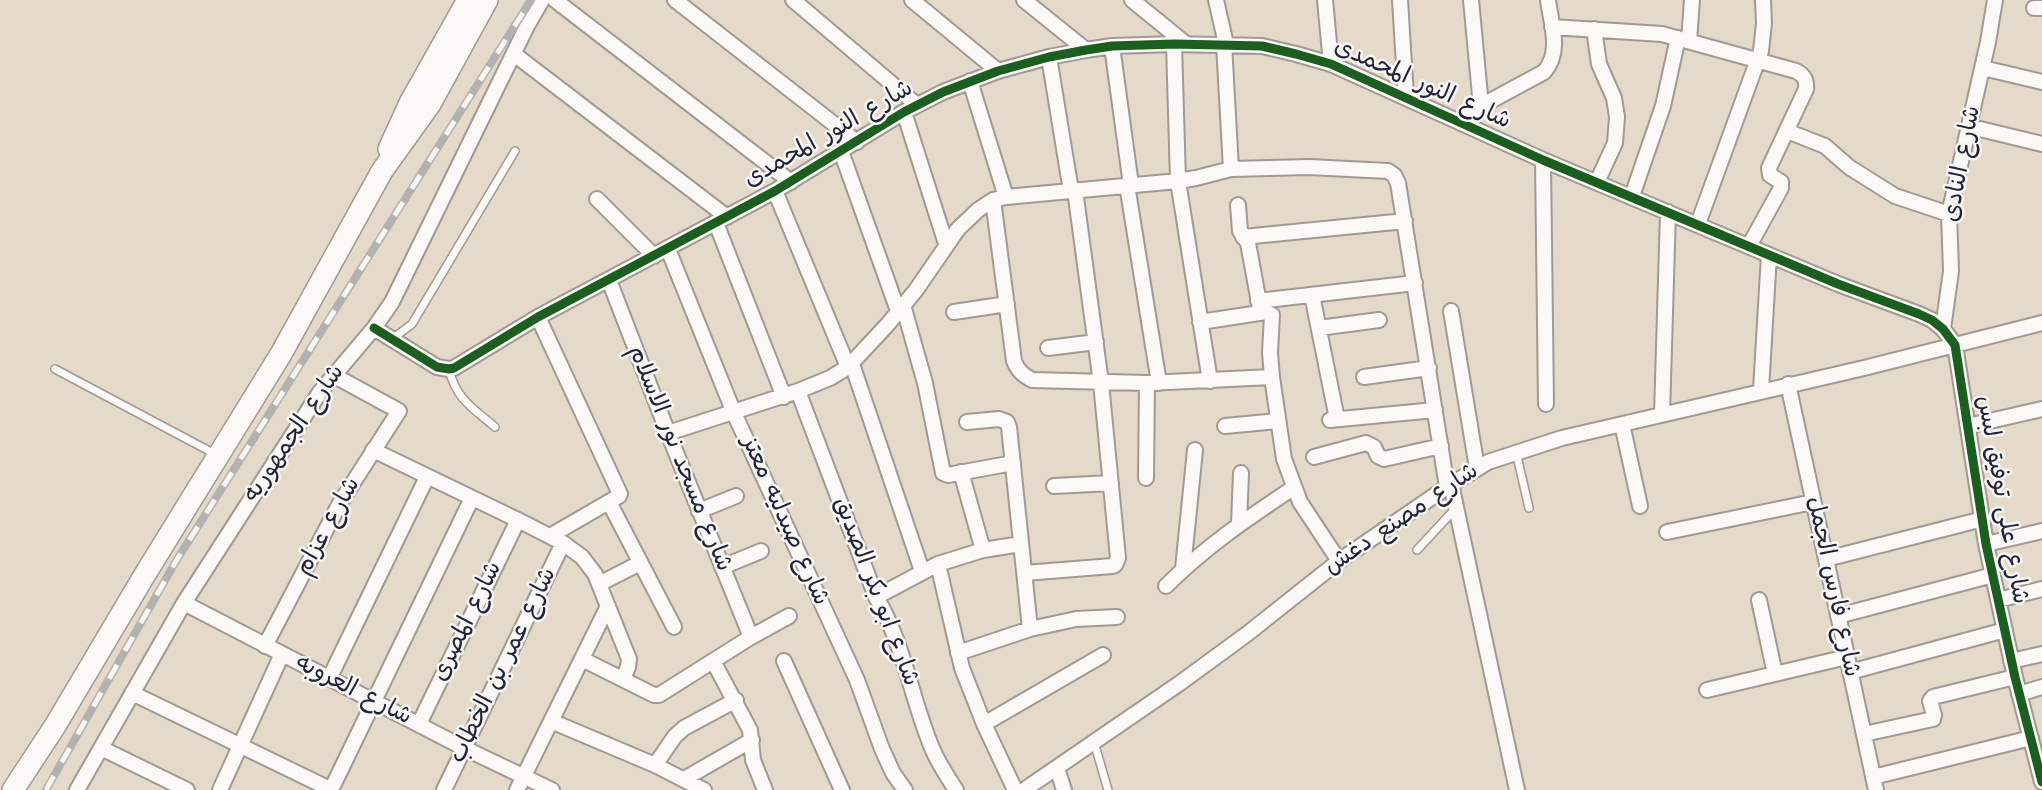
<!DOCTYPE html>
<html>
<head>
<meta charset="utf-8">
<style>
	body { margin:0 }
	canvas { display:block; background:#e5d9c9 }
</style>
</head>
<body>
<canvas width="2042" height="790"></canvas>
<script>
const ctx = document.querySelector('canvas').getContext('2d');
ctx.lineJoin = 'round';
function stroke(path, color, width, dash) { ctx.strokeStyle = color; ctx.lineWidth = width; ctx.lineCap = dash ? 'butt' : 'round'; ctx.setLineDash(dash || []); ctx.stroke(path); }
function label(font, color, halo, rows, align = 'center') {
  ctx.font = font + ' "Architects Daughter","Playpen Sans Arabic",sans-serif'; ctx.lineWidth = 5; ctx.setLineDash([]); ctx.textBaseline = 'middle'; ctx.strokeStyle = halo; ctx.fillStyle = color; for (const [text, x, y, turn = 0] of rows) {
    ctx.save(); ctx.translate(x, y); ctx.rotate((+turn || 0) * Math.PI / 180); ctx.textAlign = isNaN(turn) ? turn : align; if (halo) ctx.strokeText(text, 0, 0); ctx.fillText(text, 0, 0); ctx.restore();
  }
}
const lane = new Path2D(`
	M392 339 412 324 515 151
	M55 369 215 454
	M449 370C457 400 473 408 495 427
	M1516 452 1529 508
	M1417 550 1456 508
	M1094 742 1108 790`);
const street = new Path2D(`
	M555 0 791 182
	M675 0 857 142
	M793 0 917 105
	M912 0 998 71
	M1024 0 1086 50
	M1132 0 1186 44
	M1216 0 1226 44
	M1325 0 1331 64
	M1400 0 1406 97
	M1471 0 1481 106
	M2034 8H2042
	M1552 27 1662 34 1796 71C1804 75 1807 80 1806 89L1769 168 1770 175 1781 182V188L1749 246
	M1594 29 1599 64 1614 98 1617 117 1615 143 1597 182
	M1689 41 1692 0
	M1174 44 1178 181 1210 381
	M1224 44 1231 169
	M1112 46 1131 185
	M514 54 727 217
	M1049 57 1071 191
	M1983 68 2042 82
	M970 81 1006 197
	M904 112 946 244
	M1458 121 1481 106 1544 72C1562 52 1551 24 1548 0
	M1980 129 2042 144
	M1787 131 1825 146 1849 167 1895 196 1949 214
	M841 151 898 311
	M1543 160 1546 404
	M1127 185 1159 383
	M775 191 848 367
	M1632 196 1663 106 1678 38
	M597 199 654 256
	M993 200 1014 361C1018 371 1023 375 1032 380L1147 383 1272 377
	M1238 205 1240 231 1248 243 1260 308
	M716 223 784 397
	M1698 224 1761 51 1764 23 1763 0
	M1243 237 1405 221
	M668 249 734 413 857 680 882 749 893 773 905 790
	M609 280 668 433 751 637
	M1312 295 1337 419
	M1258 301 1415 283
	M903 305 925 383 943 473 948 475 1013 463
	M1451 311 1477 468
	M954 312 1007 304
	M538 317 620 494 619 496 550 536
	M1200 322 1266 312 1272 315 1270 353 1272 377 1284 459 1300 502 1339 561
	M374 328 437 367 449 369 454 368 538 317 775 191 904 112 943 92 998 71 1049 57 1086 50 1112 46 1174 44 1262 46 1296 54 1331 64 1543 160 1838 284 1919 314 1932 320 1943 329 1955 345 1986 544 2015 677 2042 782
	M1319 328 1379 320
	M1943 329 1951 271 1949 214 1988 42 1995 0
	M1048 348 1096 342
	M852 364 922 571
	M1364 377 1429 368
	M1788 384 1876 790
	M1761 390 1769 255
	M798 391 876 597C904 643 911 698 932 748 938 763 947 776 956 790
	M1662 414 1668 212
	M1330 420 1435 410
	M967 422 999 419 1007 422 1009 427 1030 629
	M1622 424 1640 506
	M1225 426 1278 421
	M1968 426 2042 409
	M668 433 798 391 830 378 848 367 888 324 916 290 958 229 978 210 993 200 1006 197 1178 181 1196 178 1231 169 1309 167 1388 171 1394 175 1398 183 1447 487
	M373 450 518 520 563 543 582 557 595 574 629 659 628 667 623 679
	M1314 457 1366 443 1374 447 1378 456 1384 459 1441 446
	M961 472 983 550
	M1146 478 1147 383
	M1451 484 1517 790
	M1054 486 1111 483
	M609 502 674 627
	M699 511 736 496
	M1239 524 1241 473
	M1667 532 1813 502
	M1986 544 2042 531
	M1826 559 1983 519
	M938 564 962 668 984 724 1015 790
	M722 567 761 551
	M1183 569 1195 450
	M1025 573 1112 566 1115 565 1118 558 1101 383 1075 190
	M599 584 640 563
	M1166 586C1205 547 1248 518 1293 488
	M876 597 938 564 983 550 1021 544
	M1759 600 1775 674
	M1998 600 2042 589
	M184 603 464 748 552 790
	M1838 616 1993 575
	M265 646 340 503 399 411 333 375
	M958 653 1030 629 1076 619 1117 617
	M582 659 654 695H659L751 637 789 616
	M713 661 750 730 753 760 765 790
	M784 661 842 790
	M2011 661 2042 654
	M1850 672 2005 630
	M329 679 427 477
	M1707 690 1847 657
	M132 693 332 790
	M2019 694 2042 687
	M551 721 655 765 704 790
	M419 724 518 520
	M984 724 1103 655
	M1864 734 1933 719 1934 715 1930 701 1933 697 2015 677
	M101 748 187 790
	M655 765 675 736 684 728 736 700
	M1057 768 1064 790
	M1873 777 2031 738
	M684 779 752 740
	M77 790 184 603 320 392 374 328 392 302 527 26 542 0
	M220 790 282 654
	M331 790 472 498
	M444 790 563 543
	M517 790 608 606
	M1024 790 1180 683 1247 634 1339 561 1447 487 1488 462 1562 438 1864 368 2042 323`);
const secondary = new Path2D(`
	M389 149 410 103 468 0
	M13 790 55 726 144 576 281 354 382 171 430 104 487 0`);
const rail = new Path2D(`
	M46 790 176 561 531 0`);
const cycleway = new Path2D(`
	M374 328 437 367 449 369 454 368 538 317 775 191 904 112 943 92 998 71 1049 57 1086 50 1112 46 1174 44 1262 46 1296 54 1331 64 1543 160 1838 284 1919 314 1932 320 1943 329 1955 345 1986 544 2015 677 2042 782`);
const streetNames = [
	["شارع النور المحمدى",1422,85,24],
	["شارع النور المحمدى",829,135,-30],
	["شارع النادى",1963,164,-79],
	["شارع الجمهوريه",295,434,-56],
	["شارع مسجد نور الاسلام",679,459,68],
	["شارع على توفيق لبس",2001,500,80],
	["شارع مصنع دغش",1402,520,-34],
	["شارع صيدليه معتز",784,521,66],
	["شارع عزام",329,527,-61],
	["شارع فارس الجمل",1832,587,78],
	["شارع ابو بكر الصديق",875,592,69],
	["شارع المصرى",468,622,-64],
	["شارع عمر بن الخطاب",504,666,-64],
	["شارع العروبه",353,691,27]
];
stroke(lane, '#a09a93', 10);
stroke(street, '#a09a93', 18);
stroke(secondary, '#a09a93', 24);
stroke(lane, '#fbf9f7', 7);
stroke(street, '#fbf9f7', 14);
stroke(secondary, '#fbf9f7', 21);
stroke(rail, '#b3b1b2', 8);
stroke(rail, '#f6f6f2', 5, [16]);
stroke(cycleway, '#1b5e20', 9);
label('24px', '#22223b', '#f6f6f2', streetNames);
</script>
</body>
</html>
